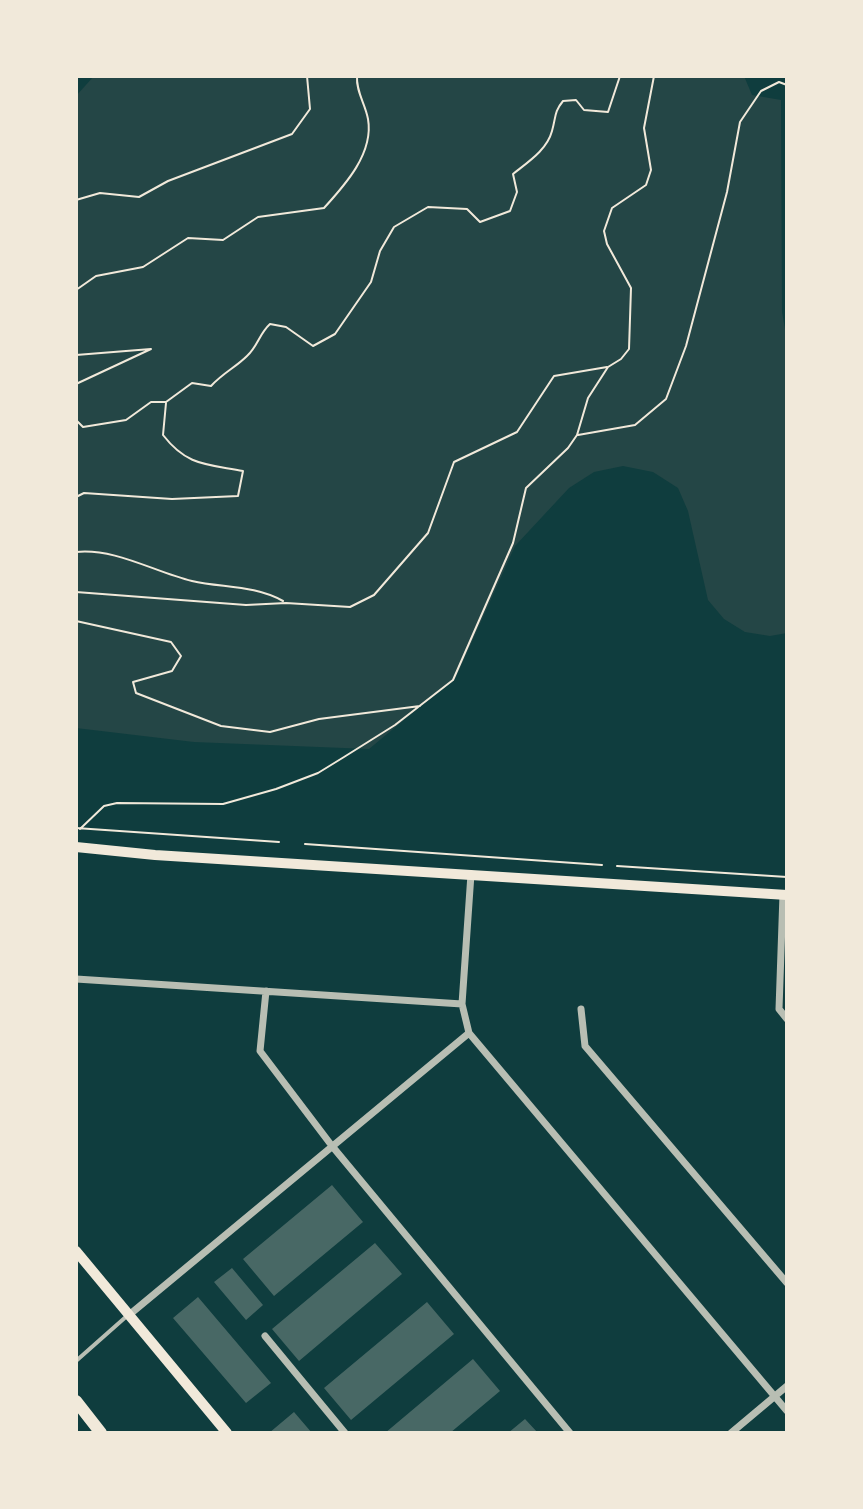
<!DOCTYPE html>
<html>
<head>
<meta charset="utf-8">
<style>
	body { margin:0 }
	#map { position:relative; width:863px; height:1509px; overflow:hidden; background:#0f3d3e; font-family:"PT Sans",sans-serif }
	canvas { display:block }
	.frame { position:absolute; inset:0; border:78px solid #f1e9da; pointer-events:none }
</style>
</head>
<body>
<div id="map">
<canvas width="863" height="1509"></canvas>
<div class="frame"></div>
</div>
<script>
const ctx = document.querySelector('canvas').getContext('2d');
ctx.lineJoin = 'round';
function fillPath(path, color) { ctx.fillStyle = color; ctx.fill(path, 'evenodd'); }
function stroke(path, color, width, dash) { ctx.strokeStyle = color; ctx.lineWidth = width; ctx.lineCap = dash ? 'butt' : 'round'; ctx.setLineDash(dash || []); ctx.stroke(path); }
const green = new Path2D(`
	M94 76H744L752 95 781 100 782 312 787 340V633L770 636 745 632 724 619 708 600 688 511 678 488 653 472 623 466 594 472 569 488 515 546 456 677 369 749 194 742 76 728V96Z`);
const building = new Path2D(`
	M332 1185 363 1222 274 1296 243 1259Z
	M375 1243 402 1274 299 1361 272 1329Z
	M232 1268 263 1305 246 1320 214 1282Z
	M198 1297 271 1383 246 1403 173 1318Z
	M427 1302 454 1334 351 1420 324 1388Z
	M473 1359 500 1391 450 1433H385Z
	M294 1412 312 1433H269Z
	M525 1419 538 1433H508Z`);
const path = new Path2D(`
	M76 200 100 193 139 197 168 181 292 134 310 109 307 76
	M76 290 96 276 143 267 188 238 223 240 258 217 324 208C345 185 374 153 368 119 365 103 356 92 357 76
	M76 355 151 349 76 384
	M76 420 83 427 126 420 151 402H166L192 383 211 386C223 373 236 367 247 356 258 346 259 334 270 324L286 327 313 346 335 334 371 282 380 251 394 227 428 207 467 209 480 222 510 211 517 192 513 174C528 162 547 150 552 131 556 117 554 112 563 101L576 100 584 110 608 112 620 76
	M578 435 635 425 666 399 686 346 727 192 740 122 761 91 779 82 787 85
	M76 497 84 493 172 499 238 496 243 471C206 464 187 466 163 435L166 403
	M76 552C116 548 154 572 192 581 223 588 254 585 283 601
	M76 592 246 605 286 603 350 607 374 595 428 533 454 462 517 432 554 376 607 367
	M76 621 171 642 181 656 172 671 133 682 136 693 221 726 270 732 319 719 420 706
	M76 828 279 842
	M80 829 104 806 117 803 223 804 276 789 318 773 344 757 395 725 453 680 513 543 526 488 568 448 577 435 588 398 608 367 621 359 629 349 631 288 607 244 604 231 612 208 646 185 651 170 644 128 654 76
	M305 844 602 865
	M617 866 787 877`);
const service = new Path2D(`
	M76 1361 128 1315`);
const minor = new Path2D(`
	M471 874 462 1004 469 1033 787 1411
	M783 894 779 1009 787 1019
	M76 979 462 1004
	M266 991 260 1051 332 1146 570 1433
	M581 1009 585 1046 787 1283
	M129 1315 469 1033
	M265 1336 345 1433
	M731 1433 787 1386`);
const secondary = new Path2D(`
	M76 847 155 855 787 895
	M76 1251 227 1433`);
const motorway = new Path2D(`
	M76 1401 101 1433`);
fillPath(green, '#244646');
fillPath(building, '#486865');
stroke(path, '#f1e9da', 2);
stroke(service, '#b8beb3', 4);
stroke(minor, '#b8beb3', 7);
stroke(secondary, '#f1e9da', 10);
stroke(motorway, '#f1e9da', 12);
</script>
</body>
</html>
